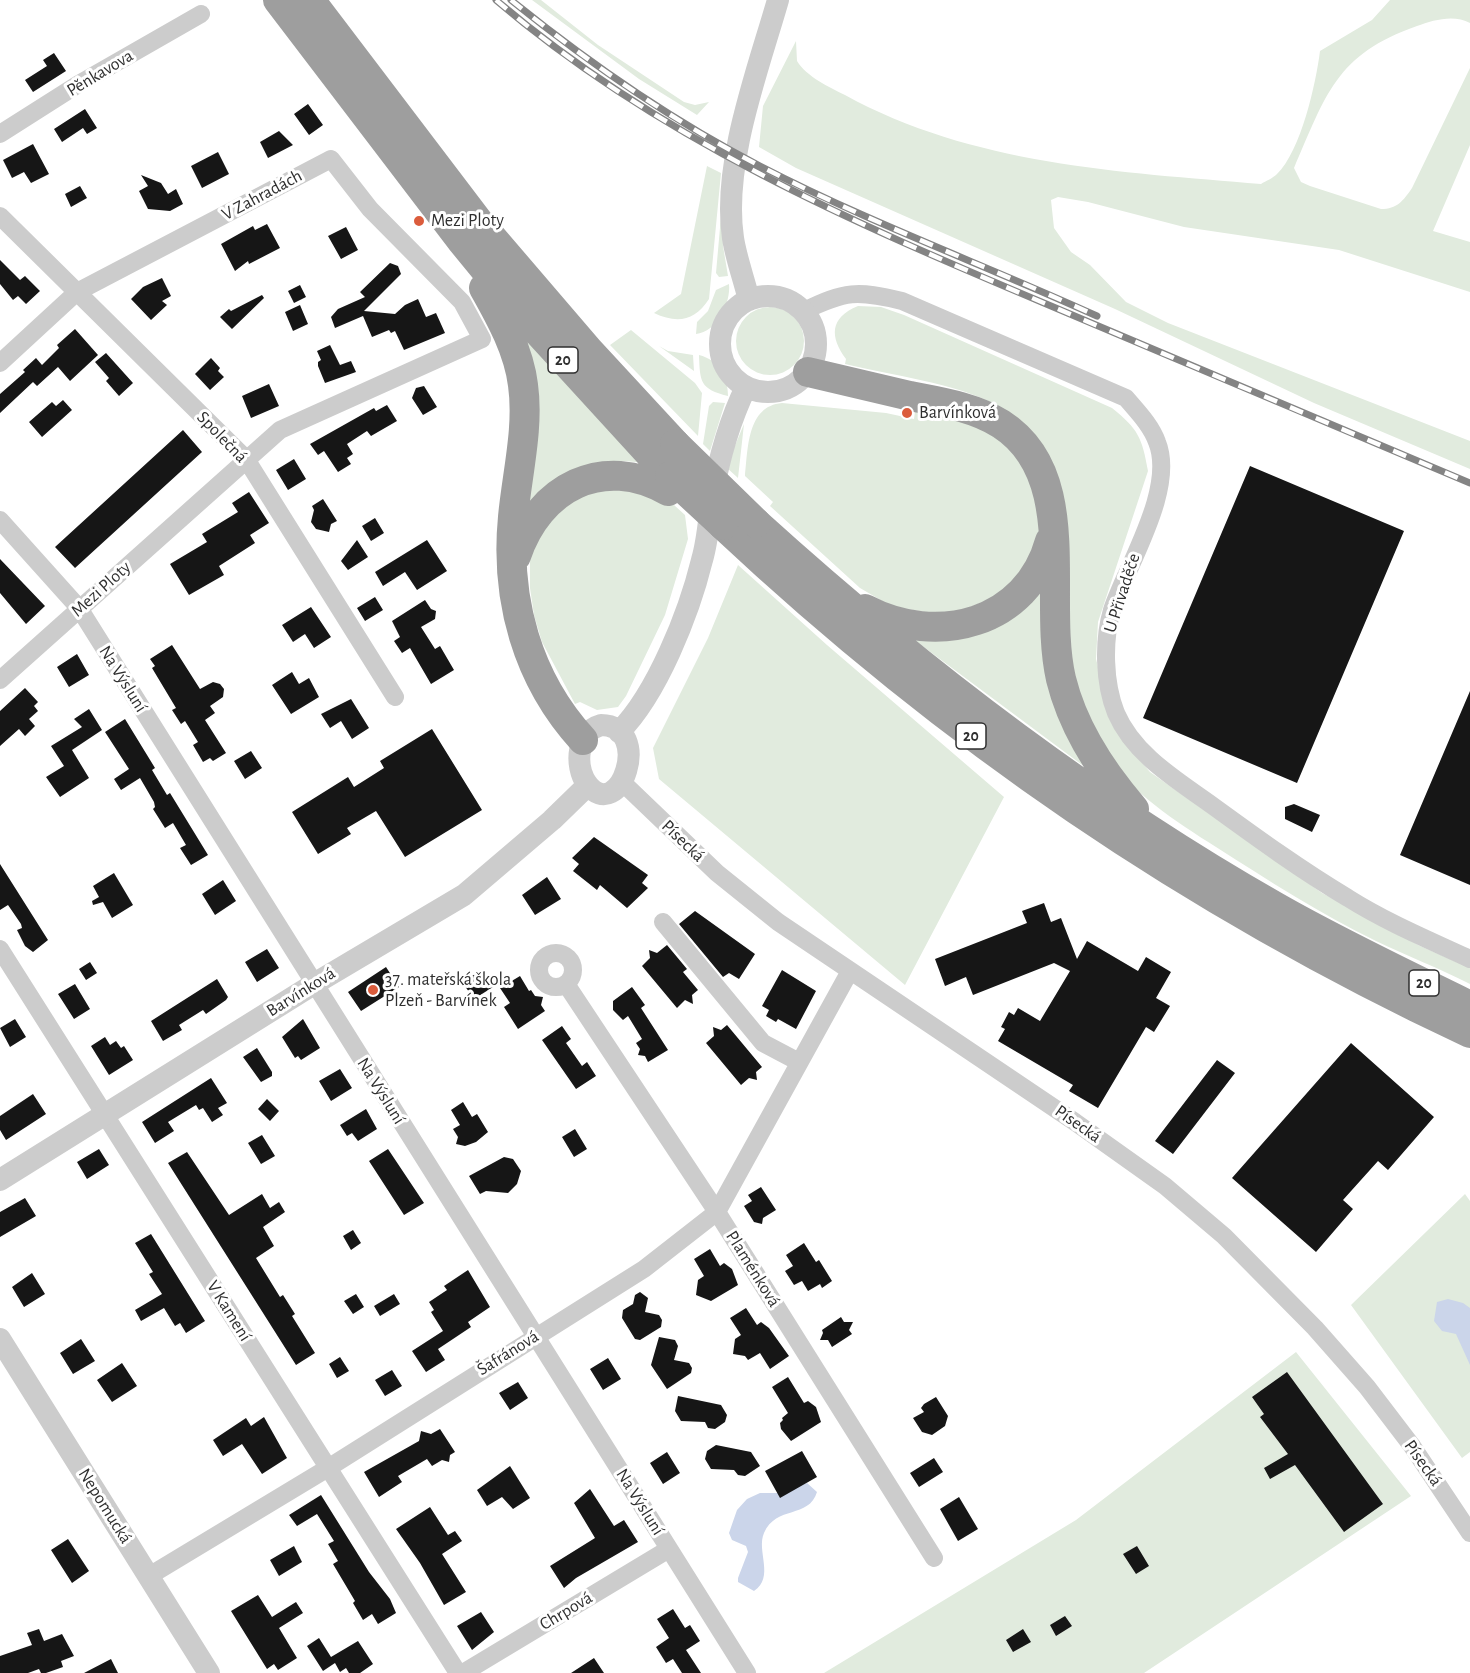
<!DOCTYPE html>
<html>
<head>
<meta charset="utf-8">
<style>
	body { margin:0 }
	canvas { display:block; background:#fff }
</style>
</head>
<body>
<canvas width="1470" height="1673"></canvas>
<script>
const ctx = document.querySelector('canvas').getContext('2d');
ctx.lineJoin = 'round';
function fillPath(path, color) { ctx.fillStyle = color; ctx.fill(path, 'evenodd'); }
function stroke(path, color, width, dash) { ctx.strokeStyle = color; ctx.lineWidth = width; ctx.lineCap = dash ? 'butt' : 'round'; ctx.setLineDash(dash || []); ctx.stroke(path); }
function label(font, color, halo, rows, align = 'center') {
  ctx.font = font + ' "Alegreya Sans",sans-serif'; ctx.lineWidth = 6; ctx.setLineDash([]); ctx.textBaseline = 'middle'; ctx.strokeStyle = halo; ctx.fillStyle = color; for (const [text, x, y, turn = 0] of rows) {
    ctx.save(); ctx.translate(x, y); ctx.rotate((+turn || 0) * Math.PI / 180); ctx.textAlign = isNaN(turn) ? turn : align; if (halo) ctx.strokeText(text, 0, 0); ctx.fillText(text, 0, 0); ctx.restore();
  }
}
const green = new Path2D(`
	M532 0H541L598 45 684 102 695 105 709 102 697 115 639 79Z
	M1390 0H1470V23C1454 14 1433 20 1417 26 1336 54 1326 95 1294 168L1301 182 1310 186 1381 209C1397 209 1403 201 1412 188L1470 68V145L1433 231 1470 242V292L1339 250 1184 227 1088 202 1058 197 1051 200 1054 228 1071 252 1090 265 1126 302 1168 323 1470 441V469L1314 403 1115 309 796 168 759 147 763 106 796 41 797 61C807 77 829 87 845 95 972 165 1120 172 1261 184 1266 181 1273 178 1277 174 1301 151 1316 83 1320 51L1372 20Z
	M707 166 721 173 709 299C695 321 677 324 654 313L681 294Z
	M722 205 723 246 728 276 719 277 716 273Z
	M729 284C731 303 717 332 696 334L697 322 708 311 716 290Z
	M858 306 881 307 904 315 1112 408C1138 429 1142 437 1148 471L1098 622 1096 659 1109 710 1131 750 1150 772 1322 893 1418 945 1470 968V984C1439 968 1407 956 1376 941 1320 914 1268 880 1216 847 1175 821 1132 793 1104 753 1096 741 1071 685 1069 672 1055 578 1100 460 996 405 956 383 890 375 845 364L846 359C830 337 829 318 858 306Z
	M736 341a34 34 0 1 1 68 0a34 34 0 1 1-68 0Z
	M515 318 647 464C588 452 568 479 525 512Z
	M631 330 695 383 702 393 698 436 610 345Z
	M659 346 668 351 693 355 694 371Z
	M699 355C719 360 728 376 728 396 700 389 700 382 699 355Z
	M713 402 725 403 710 451 703 444 709 406Z
	M782 403 886 413 914 419 915 411H941L1007 438 1038 483 1040 541 1014 589 958 618 891 606 860 588 770 506 773 502 745 476C748 449 747 406 782 403Z
	M744 424 738 478 726 467Z
	M600 483 663 495 685 515 688 539 665 615 626 696 618 707 597 710 580 702 575 704 542 642 534 615 530 588V558L555 506Z
	M738 565 827 645 1004 797 905 985 659 779 653 748 708 638Z
	M1045 577 1101 779 905 633Z
	M1465 1194 1470 1201V1452L1462 1458 1351 1305Z
	M1296 1352 1411 1496 1144 1673H824L1076 1520Z`);
const water = new Path2D(`
	M1448 1299 1463 1303 1470 1308V1365L1456 1334 1442 1331 1434 1321 1437 1302Z
	M807 1483 817 1492C809 1519 776 1505 764 1533 756 1551 775 1577 754 1591L738 1582V1578L748 1552 746 1546 732 1540 729 1533 737 1510 747 1499 760 1493H777Z`);
const building = new Path2D(`
	M54 53 66 71 33 92 25 80 47 66 43 60Z
	M308 104 323 125 309 135 294 114Z
	M85 109 97 128 87 134 83 128 62 142 54 129Z
	M279 131 293 145 268 158 260 142Z
	M33 144 49 174 31 183 24 172 12 178 3 160Z
	M218 152 229 174 202 188 191 166Z
	M141 175 161 183 168 194 176 189 183 204 170 211 148 209 139 191 148 186Z
	M80 186 87 198 71 207 65 194Z
	M267 224 280 248 249 264 248 261 235 271 221 244 253 226 255 230Z
	M346 227 358 250 341 259 328 236Z
	M0 260 20 280 25 276 40 291 26 304 18 296 13 300 0 284Z
	M390 263 398 266 401 274 364 311 395 314 405 305 418 299 426 317 436 313 445 333 404 350 395 331 391 333 389 330 372 337 363 316 335 328 331 317 338 309 365 297 360 292Z
	M162 278 171 296 162 301 167 305 151 320 131 299 143 287Z
	M300 285 306 297 294 303 288 291Z
	M262 295 264 298 232 329 220 317 229 309 231 311Z
	M300 305 308 324 293 331 285 312Z
	M75 329 98 355 70 381 58 367 37 386 33 382 0 413V394L25 372 23 370 36 358 42 365 59 348 57 345Z
	M330 345 340 365 351 361 356 372 325 383 318 366V362L321 360 317 351Z
	M106 353 133 383 119 396 106 381 109 378 95 362Z
	M211 358 220 368 218 371 224 377 210 390 195 374Z
	M269 384 279 406 251 418 242 396Z
	M424 386 437 407 423 415 412 398 416 388Z
	M63 400 72 410 42 437 29 422 52 402 56 406Z
	M387 405 397 421 371 436 367 431 347 444 353 454 347 458 351 464 338 472 324 451 318 455 310 444 374 408 376 411Z
	M183 430 202 452 75 568 55 547Z
	M294 459 306 479 288 490 276 470Z
	M1250 466 1404 531 1297 783 1143 718Z
	M249 492 269 523 250 535 255 543 219 566 224 575 189 595 170 564 207 542 202 534 238 512 232 503Z
	M323 499 337 521 331 524 329 532 316 529 311 522 314 510 312 506Z
	M375 518 384 533 371 541 362 526Z
	M357 540 368 557 348 570 341 561Z
	M427 540 447 571 417 590 405 572 383 586 375 572Z
	M0 559 45 606 26 624 0 593Z
	M375 597 383 610 365 621 357 608Z
	M425 600 431 609 436 611 435 619 421 627 435 649 440 646 454 670 431 684 410 648 402 653 394 641 400 637 392 621Z
	M311 607 331 637 314 648 305 634 293 642 282 625Z
	M172 645 200 689 213 682 220 684 224 689 223 697 210 706 215 713 205 720 226 753 213 761 210 758 203 762 193 745 198 742 185 721 181 724 172 710 176 708 152 668 155 666 150 659Z
	M77 654 89 675 69 687 57 667Z
	M292 672 299 684 309 678 319 697 291 714 272 685Z
	M25 688 38 702 34 706 38 711 29 719 35 726 25 736 19 729 0 746V711Z
	M1470 691V885L1400 855Z
	M351 699 369 728 352 739 341 721 330 728 321 714Z
	M89 709 102 730 72 750 89 778 60 797 46 777 64 766 51 746 82 727 74 719Z
	M125 719 155 768 152 770 167 795 170 793 208 855 191 865 180 848 186 845 173 823 165 828 153 809 155 807 154 802 140 778 121 790 114 779 129 769 105 732Z
	M432 729 482 810 405 857 376 811 347 828 351 834 318 854 292 812 348 777 354 787 384 768 380 761Z
	M251 751 262 768 245 779 234 761Z
	M1294 804 1320 815 1312 832 1285 819V807Z
	M594 837 648 875 642 883 648 888 627 908 600 885 597 890 573 871 579 864 572 858Z
	M0 864 48 940 33 952 25 946 17 930 22 928 21 924 8 905 0 910Z
	M114 873 133 905 112 918 103 902 93 905 92 901 99 897 93 886Z
	M547 877 561 899 535 915 522 895Z
	M223 880 236 901 215 915 202 894Z
	M1044 903 1051 922 1061 918 1077 959 1087 941 1138 971 1146 957 1171 972 1156 998 1170 1006 1154 1032 1146 1027 1098 1108 1069 1091 1073 1085 998 1041 1005 1029 1001 1027 1009 1012 1014 1015 1018 1008 1040 1021 1070 971 1054 963 973 995 966 977 945 986 935 959 1027 923 1022 911Z
	M695 911 755 954 739 979 729 973 723 977 679 924Z
	M667 945 687 969 683 972 698 990 692 995 693 1004 685 1000 677 1008 642 966 650 958 649 950 657 953Z
	M267 949 279 968 257 982 245 962Z
	M90 962 97 973 86 980 79 969Z
	M386 967 399 987 361 1011 348 992Z
	M482 970 493 987 474 999 462 982Z
	M782 970 816 991 796 1029 778 1019 776 1022 766 1016 769 1010 762 1006Z
	M520 976 529 991 531 990 535 996 543 997 541 1005 545 1011 518 1029 504 1007 510 1003 500 988Z
	M217 979 228 997 226 1000 206 1014 203 1010 179 1025 182 1030 163 1041 151 1021Z
	M75 984 90 1009 74 1019 58 994Z
	M632 987 645 1005 641 1008 668 1050 648 1062 645 1056 638 1055 640 1049 636 1043 642 1039 628 1016 623 1020 613 1010V1001Z
	M15 1019 26 1037 10 1047 0 1028Z
	M303 1019 320 1048 301 1060 298 1056 295 1058 282 1037Z
	M727 1025 762 1067 756 1072 757 1080 749 1078 741 1085 706 1043 714 1036 713 1027 721 1030Z
	M562 1026 571 1039 566 1043 582 1066 587 1062 596 1076 576 1089 542 1040Z
	M105 1037 110 1045 116 1041 121 1048 124 1046 133 1060 109 1075 91 1046Z
	M1351 1043 1434 1117 1388 1170 1378 1161 1343 1200 1353 1209 1316 1252 1232 1178Z
	M257 1048 272 1072V1076L261 1082 243 1057Z
	M1217 1060 1235 1073 1173 1154 1155 1141Z
	M340 1069 352 1088 331 1101 319 1081Z
	M211 1078 227 1103 218 1108 223 1115 212 1122 203 1108 199 1110 196 1105 168 1122 174 1131 155 1143 142 1122Z
	M33 1094 46 1114 6 1140 0 1130V1116Z
	M267 1099 279 1111 270 1121 258 1109Z
	M463 1102 472 1117 477 1114 488 1132 476 1142 465 1146 456 1144 458 1137 453 1129 460 1125 451 1110Z
	M366 1109 377 1129 358 1141 352 1133 347 1136 340 1125Z
	M575 1129 587 1149 574 1157 562 1137Z
	M262 1135 275 1156 261 1164 248 1143Z
	M99 1149 109 1165 87 1179 77 1162Z
	M388 1149 424 1203 404 1215 369 1161Z
	M187 1152 229 1215 262 1194 270 1208 279 1202 285 1212 263 1227 274 1246 256 1258 280 1297 283 1295 295 1314 292 1316 315 1353 296 1365 168 1163Z
	M504 1157 513 1159 521 1171 517 1184 508 1193 486 1191 480 1194 469 1176Z
	M761 1187 776 1210 763 1218 762 1224 754 1222 744 1206 752 1201 748 1195Z
	M25 1198 36 1216 0 1237V1212Z
	M353 1230 361 1243 351 1250 343 1236Z
	M151 1234 205 1321 186 1333 180 1323 175 1326 164 1308 141 1321 135 1310 162 1294 149 1274 153 1272 135 1243Z
	M804 1243 816 1262 819 1260 832 1281 822 1288 820 1284 808 1291 802 1281 794 1285 785 1271 793 1266 786 1255Z
	M710 1249 720 1266 724 1263 732 1269 738 1285 711 1301 696 1295 698 1280 704 1276 694 1259Z
	M468 1270 490 1307 468 1322 471 1327 438 1349 445 1360 426 1372 412 1351 443 1331 431 1312 434 1310 429 1302 447 1290 444 1286Z
	M32 1273 45 1294 24 1307 12 1287Z
	M640 1292 648 1298 645 1312 659 1315 662 1320 661 1327 640 1340 635 1339 622 1318 623 1310 633 1304 635 1295Z
	M356 1294 364 1307 353 1314 344 1301Z
	M394 1294 400 1304 380 1316 374 1306Z
	M746 1308 757 1325 761 1322 769 1328 789 1356 770 1369 760 1353 748 1360 745 1356 733 1354 735 1339 741 1335 730 1318Z
	M841 1317 844 1322H853L849 1330 852 1334 832 1347 828 1340H820L823 1333 822 1330Z
	M659 1337 675 1340 678 1346 674 1360 689 1363 692 1368 691 1373 667 1389 651 1365Z
	M81 1339 95 1361 73 1374 60 1353Z
	M340 1357 349 1371 337 1378 329 1364Z
	M608 1358 621 1379 603 1390 590 1369Z
	M122 1363 137 1386 112 1402 97 1380Z
	M392 1370 402 1386 385 1396 375 1380Z
	M1287 1372 1383 1504 1344 1532 1295 1465 1270 1479 1264 1468 1288 1454 1260 1417 1264 1414 1252 1397Z
	M788 1377 804 1403 808 1401 816 1407 821 1422 791 1441 781 1429 780 1423 783 1420 782 1418 788 1413 772 1387Z
	M518 1382 528 1398 510 1410 499 1393Z
	M678 1396 721 1405 727 1415 725 1422 715 1429 708 1428 705 1422 681 1421 675 1411Z
	M936 1397 948 1416 945 1426 932 1435 922 1432 913 1418 924 1412 921 1408 924 1404Z
	M264 1417 287 1458 262 1474 242 1444 223 1456 213 1440 246 1418 251 1426Z
	M440 1429 455 1452 450 1455 449 1462 442 1460 432 1466 427 1459 398 1476 402 1482 379 1497 364 1472 419 1441 421 1431 431 1434Z
	M716 1445 751 1452 760 1466 745 1476 738 1475 734 1470 711 1469 705 1459 707 1451Z
	M802 1451 817 1477 780 1498 765 1471Z
	M667 1452 680 1473 663 1484 650 1463Z
	M934 1458 943 1472 919 1487 910 1473Z
	M510 1466 530 1498 513 1509 502 1497 487 1506 477 1490Z
	M590 1489 614 1526 624 1520 638 1542 576 1578 564 1588 550 1566 595 1538 574 1503Z
	M321 1495 369 1572 390 1599 396 1613 378 1624 372 1614 363 1620 353 1603 355 1601 333 1564 338 1561 328 1544 334 1541 317 1514 297 1526 289 1515Z
	M959 1497 978 1529 958 1541 940 1509Z
	M430 1507 448 1535 455 1531 462 1541 442 1554 466 1592 444 1605 420 1563 396 1529Z
	M68 1539 89 1571 72 1583 51 1550Z
	M294 1546 302 1562 279 1576 270 1560Z
	M1137 1546 1149 1566 1136 1574 1123 1554Z
	M258 1595 272 1617 296 1602 303 1613 279 1628 297 1658 278 1670 274 1664 267 1669 231 1611Z
	M673 1609 685 1628 690 1625 700 1641 686 1650 701 1673H682L673 1659 666 1663 656 1647 669 1638 657 1619Z
	M481 1612 494 1632 472 1650 457 1626Z
	M1065 1616 1072 1626 1056 1636 1050 1625Z
	M39 1629 44 1641 62 1634 74 1656 61 1661 63 1667 46 1673H41L39 1669 28 1673H0V1656L32 1645 27 1633Z
	M1023 1629 1031 1642 1013 1652 1006 1640Z
	M319 1638 331 1657 358 1641 373 1664 360 1673H349L346 1668 340 1672 335 1663 323 1671 307 1646Z
	M594 1658 604 1673H571Z
	M111 1659 118 1673H84Z`);
const minor = new Path2D(`
	M0 134 77 85 201 14
	M0 216 246 459 395 697
	M804 311C845 291 857 290 902 301L1126 398C1137 411 1151 425 1157 442 1176 489 1127 565 1112 610 1103 641 1104 683 1116 713 1134 755 1177 780 1213 806 1257 838 1301 870 1348 898 1386 922 1429 940 1470 959
	M0 363 77 292 331 159 370 209 462 302 482 339 280 430 0 680
	M0 520 79 608 747 1673
	M622 782 717 873 778 922 1075 1122 1165 1186 1224 1236 1315 1328 1367 1387 1412 1446 1470 1533
	M663 922 763 1043 799 1062
	M0 949 458 1673
	M539 970a17 17 0 1 1 34 0a17 17 0 1 1-34 0Z
	M566 984 717 1212 934 1558
	M149 1576 328 1468 644 1269 717 1212 850 971
	M463 1673 669 1549`);
const tertiary = new Path2D(`
	M720 344a48 48 0 1 1 96 0a48 48 0 1 1-96 0Z
	M749 300C744 279 736 258 733 238 722 164 758 70 778 0
	M601 725C654 725 620 826 587 784 574 765 577 732 601 725Z
	M619 732C657 694 689 613 702 560 708 540 709 518 712 497 719 458 729 422 746 387
	M0 1180 314 984 464 895 552 820 588 785
	M0 1339 209 1673`);
const trunk = new Path2D(`
	M278 0 461 240 520 312 670 476
	M310 0 481 225 589 351 675 444
	M484 288C501 318 519 351 523 385 529 428 517 474 513 517 505 599 527 679 583 740
	M808 372C842 380 876 388 910 396 941 402 974 407 1001 424 1082 476 1042 597 1061 679 1073 728 1102 772 1134 809
	M756 523C916 668 1088 800 1276 907 1339 943 1405 974 1470 1006
	M723 525C949 737 1189 901 1470 1033
	M516 556C539 487 603 454 668 491
	M865 609C937 647 1027 624 1050 541`);
const rail = new Path2D(`
	M496 0C660 140 854 223 1051 306 1190 365 1330 424 1470 483
	M511 0C589 63 671 120 760 166 870 223 985 265 1097 316`);
const trunkBridge = new Path2D(`
	M675 444 756 523
	M670 476 723 525`);
const markers = [
	[419,221,6,"#db5c3c"],
	[907,413,6,"#db5c3c"],
	[373,990,6,"#db5c3c"]
];
const shields = [
	[563,360,30],
	[971,736,30],
	[1424,983,30]
];
const shieldNames = [
	["20",563,360],
	["20",971,736],
	["20",1424,983]
];
const streetNames = [
	["Pěnkavova",100,73,-31],
	["V Zahradách",262,195,-28],
	["Společná",222,437,46],
	["Mezi Ploty",101,589,-42],
	["U Přivaděče",1122,593,-72],
	["Na Výsluní",123,679,58],
	["Písecká",683,841,44],
	["Barvínková",301,992,-32],
	["Na Výsluní",381,1091,58],
	["Písecká",1078,1124,35],
	["Plaménková",753,1269,58],
	["V Kamení",229,1311,58],
	["Šafránová",508,1353,-32],
	["Písecká",1423,1463,55],
	["Na Výsluní",640,1502,58],
	["Nepomucká",105,1506,58],
	["Chrpová",566,1611,-31]
];
const poiNames = [
	["Mezi Ploty",431,221],
	["Barvínková",919,413],
	["37. mateřská škola",385,980],
	["Plzeň - Barvínek",385,1001]
];
fillPath(green, '#e1ebde');
fillPath(water, '#cbd5ea');
fillPath(building, '#161616');
stroke(minor, '#ccc', 18);
stroke(tertiary, '#ccc', 22);
stroke(trunk, '#9e9e9e', 30);
stroke(rail, '#848484', 7);
stroke(rail, '#fff', 4.5, [14]);
stroke(trunkBridge, '#9e9e9e', 30);
for (const [x, y, r, color] of markers) { const dot = new Path2D(); dot.arc(x, y, r, 0, 2 * Math.PI); ctx.fillStyle = color; ctx.fill(dot); stroke(dot, '#fff', 2); }
for (const [x, y, w] of shields) { const box = new Path2D(); box.roundRect(x - w / 2, y - 13, w, 26, 4.5); ctx.fillStyle = '#fff'; ctx.fill(box); stroke(box, '#2f2f2f', 1.5); }
label('bold 16px', '#2f2f2f', null, shieldNames);
label('18px', '#2f2f2f', '#fff', streetNames);
label('18px', '#2f2f2f', '#fff', poiNames, 'left');
</script>
</body>
</html>
